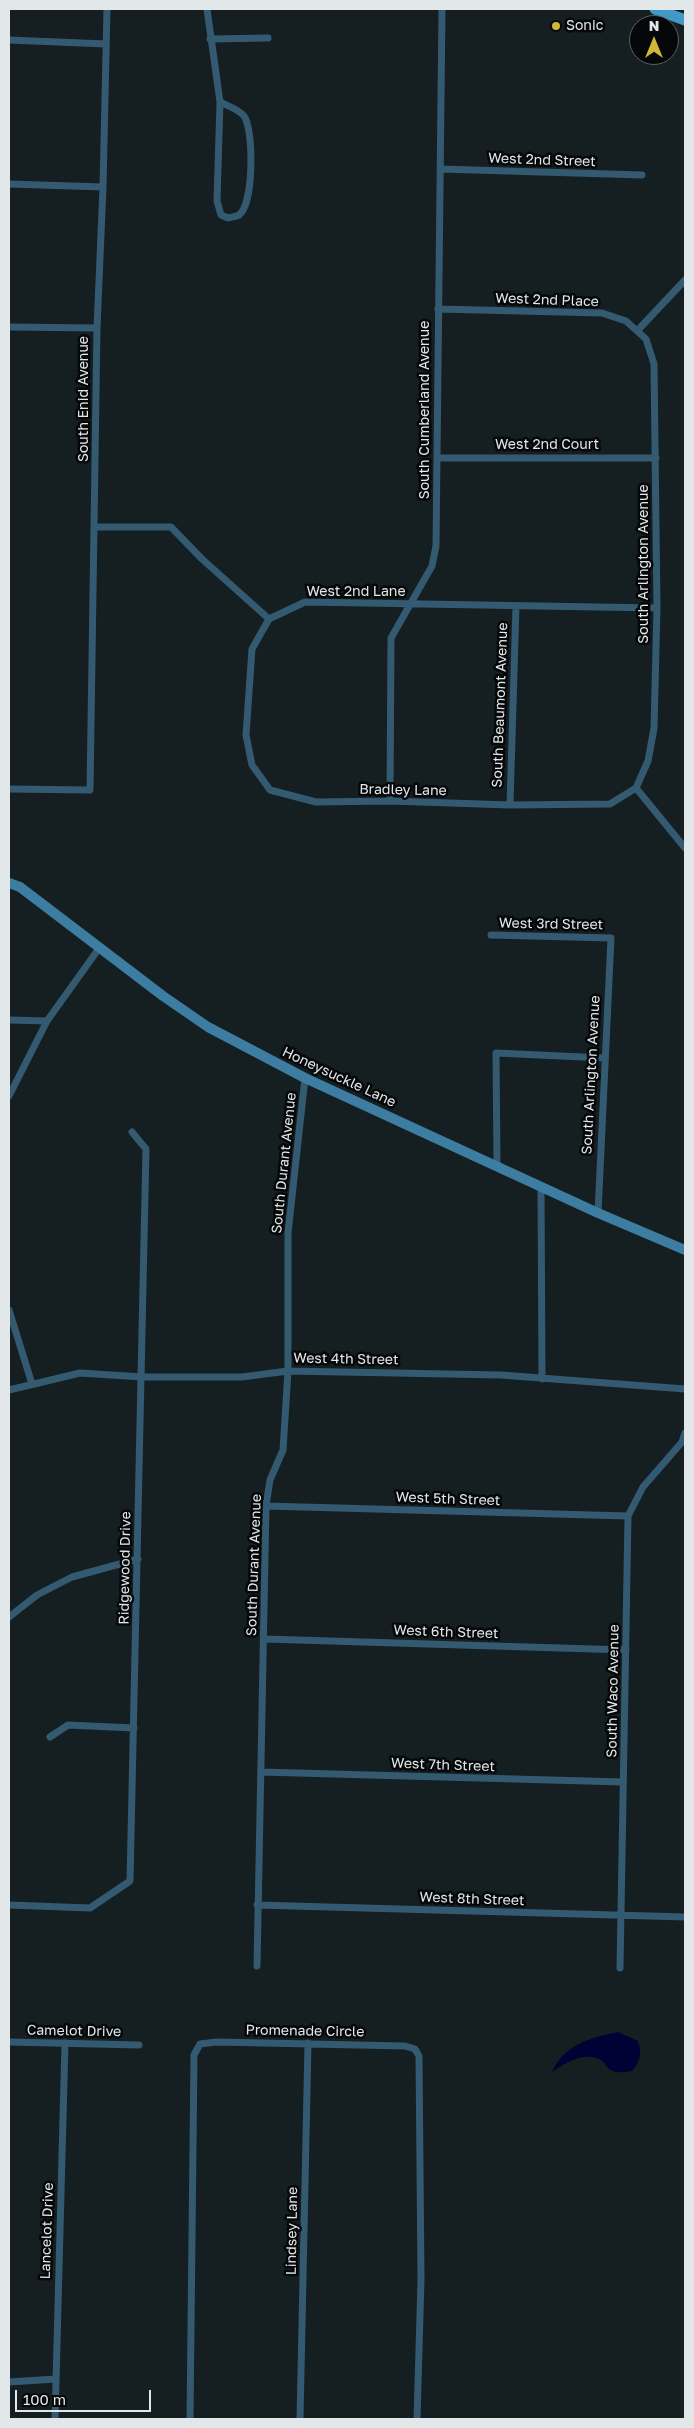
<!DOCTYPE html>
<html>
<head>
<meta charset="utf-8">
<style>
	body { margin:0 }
	#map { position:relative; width:694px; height:2428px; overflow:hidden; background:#151e20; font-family:"Golos Text",sans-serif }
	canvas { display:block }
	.frame { position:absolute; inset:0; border:10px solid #e2e8ea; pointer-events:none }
	.north { position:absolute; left:629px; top:15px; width:50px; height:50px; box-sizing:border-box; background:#050708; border:1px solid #5d6162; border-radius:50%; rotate:0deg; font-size:14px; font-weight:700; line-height:20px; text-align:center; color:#e2e8ea }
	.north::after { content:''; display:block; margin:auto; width:18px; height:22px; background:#cfb837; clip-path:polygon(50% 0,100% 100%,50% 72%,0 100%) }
	.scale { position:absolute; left:15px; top:2390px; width:136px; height:22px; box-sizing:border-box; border:2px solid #e2e8ea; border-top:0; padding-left:6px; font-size:15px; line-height:18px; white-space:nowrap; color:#e2e8ea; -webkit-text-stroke:4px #050708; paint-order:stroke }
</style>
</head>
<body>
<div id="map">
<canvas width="694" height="2428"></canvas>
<div class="frame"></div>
<div class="north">N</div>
<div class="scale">100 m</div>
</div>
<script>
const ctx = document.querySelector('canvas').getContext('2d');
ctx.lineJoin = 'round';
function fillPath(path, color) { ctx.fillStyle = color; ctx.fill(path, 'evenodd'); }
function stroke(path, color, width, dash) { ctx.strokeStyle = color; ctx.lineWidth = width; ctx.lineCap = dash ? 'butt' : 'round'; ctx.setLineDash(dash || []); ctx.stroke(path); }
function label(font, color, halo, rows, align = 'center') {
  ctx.font = font + ' "Golos Text",sans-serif'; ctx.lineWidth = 5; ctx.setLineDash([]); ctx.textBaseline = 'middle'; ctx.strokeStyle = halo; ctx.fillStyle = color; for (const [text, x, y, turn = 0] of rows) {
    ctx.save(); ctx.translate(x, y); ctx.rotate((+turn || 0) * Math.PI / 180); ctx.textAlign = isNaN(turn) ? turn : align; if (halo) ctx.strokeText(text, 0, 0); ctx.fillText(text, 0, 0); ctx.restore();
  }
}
const water = new Path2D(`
	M618 2032 638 2041C642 2054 641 2060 632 2071 624 2072 616 2074 609 2069 606 2066 604 2062 601 2060 583 2051 567 2062 552 2072 565 2044 590 2038 618 2032Z`);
const street = new Path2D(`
	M207 9 220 102 217 201 221 215 228 218C231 217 236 217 239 215 254 204 254 130 244 116 238 109 228 106 220 102
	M210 39 268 38
	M9 40 106 44
	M440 169 642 175
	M9 184 103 187
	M438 309 602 313 626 321 646 339 654 364 657 608 654 728 648 761 636 788
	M9 327 97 328
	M637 331 685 280
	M437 458H656
	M95 527H171L202 559 269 619
	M269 619 252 649 246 735 252 765 270 790 316 802 390 801 510 805 610 804 636 788
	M269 619 305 602 657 608
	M636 788 685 848
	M9 789 90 790 97 328 103 187 107 9
	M390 801 391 638 432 566 436 546 442 9
	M510 805 516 606
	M491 935 611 938 598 1213
	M9 1020 47 1021
	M9 1096 47 1021 100 947
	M497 1165 496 1053 604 1058
	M541 1186 542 1379
	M9 1310 32 1384
	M9 1390 80 1373 142 1377H242L288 1371 501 1375 685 1389
	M266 1506 628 1516
	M9 1617 37 1595 72 1577 138 1559
	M264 1639 626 1650
	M50 1737 68 1725 134 1728
	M261 1772 623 1782
	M9 1905 90 1908 130 1881 146 1149 132 1132
	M257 1905 685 1917
	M257 1966 266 1506 270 1480 283 1450 288 1371V1233L305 1078
	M620 1968 628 1516 643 1487 682 1442 685 1433
	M9 2042 139 2045
	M9 2382 56 2379
	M55 2419 65 2043
	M190 2419 194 2055 200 2044 217 2042 405 2046 415 2049 419 2056 421 2280 417 2419
	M300 2419 308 2043`);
const secondary = new Path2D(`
	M9 883 20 887 163 996 208 1027 305 1078 598 1213 685 1250`);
const primary = new Path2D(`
	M655 9 685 20`);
const markers = [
	[556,26,5,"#cfb837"]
];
const poiNames = [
	["Sonic",566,26]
];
const streetNames = [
	["West 2nd Street",542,160,2],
	["West 2nd Place",547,300,2],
	["South Enid Avenue",84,399,-90],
	["South Cumberland Avenue",425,410,-90],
	["West 2nd Court",547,445],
	["South Arlington Avenue",644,564,-90],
	["West 2nd Lane",356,592],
	["South Beaumont Avenue",500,705,-88],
	["Bradley Lane",403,790,1],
	["West 3rd Street",551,924,1],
	["South Arlington Avenue",591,1075,-87],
	["Honeysuckle Lane",339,1077,25],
	["South Durant Avenue",284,1163,-84],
	["West 4th Street",346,1359,1],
	["West 5th Street",448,1499,2],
	["South Durant Avenue",254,1565,-88],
	["Ridgewood Drive",125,1568,-89],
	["West 6th Street",446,1632,2],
	["South Waco Avenue",613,1691,-89],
	["West 7th Street",443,1765,2],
	["West 8th Street",472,1899,2],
	["Camelot Drive",74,2031,1],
	["Promenade Circle",305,2031,1],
	["Lancelot Drive",47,2231,-88],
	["Lindsey Lane",292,2231,-89]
];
fillPath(water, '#000134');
stroke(street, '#345a71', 7);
stroke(secondary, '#3d7da2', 10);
stroke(primary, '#4298c7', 11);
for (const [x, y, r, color] of markers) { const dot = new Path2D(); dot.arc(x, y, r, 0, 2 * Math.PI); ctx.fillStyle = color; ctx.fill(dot); stroke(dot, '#050708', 2); }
label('14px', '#e2e8ea', '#050708', poiNames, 'left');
label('14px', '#e2e8ea', '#050708', streetNames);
</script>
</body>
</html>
